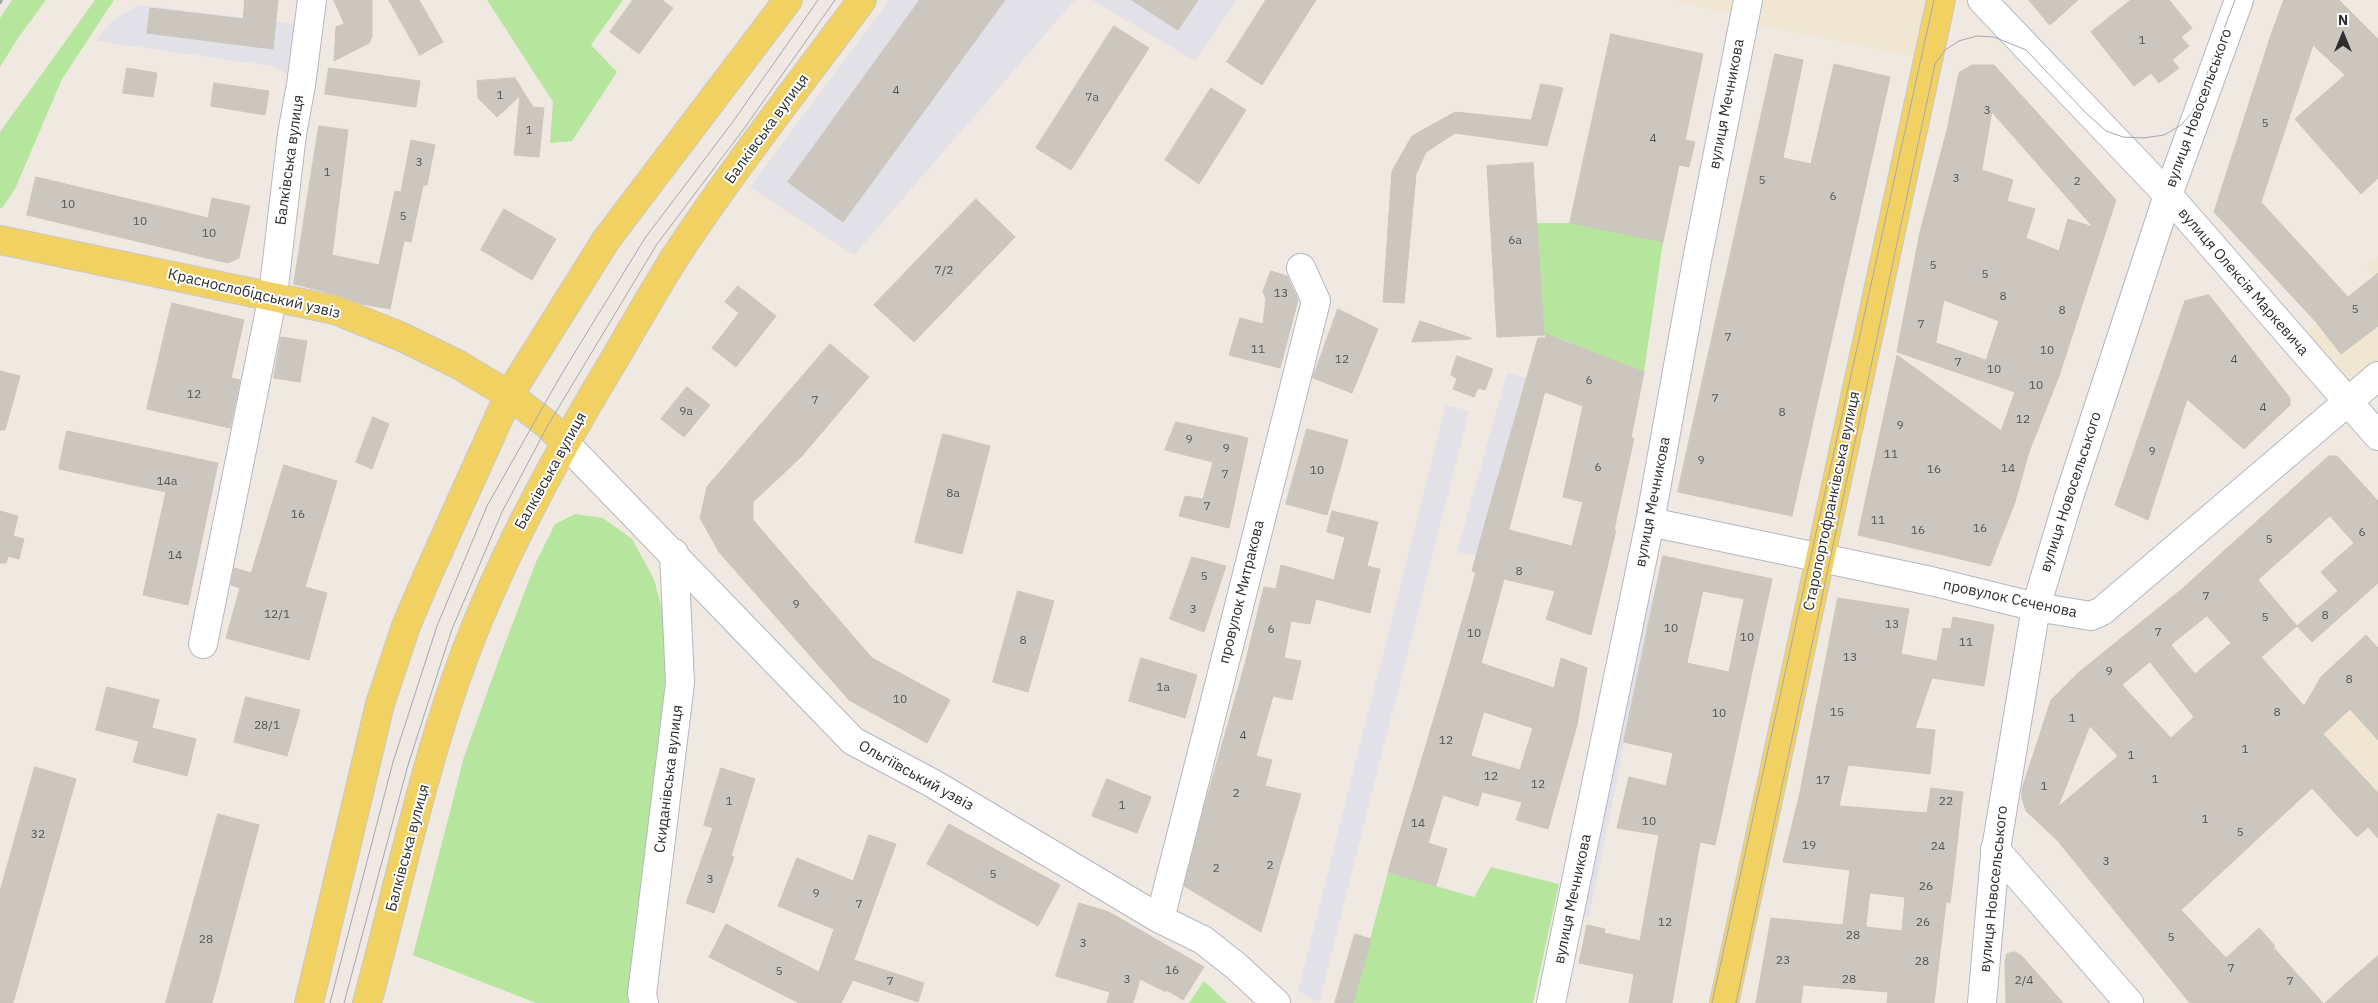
<!DOCTYPE html>
<html>
<head>
<meta charset="utf-8">
<style>
	body { margin:0 }
	#map { position:relative; width:2378px; height:1003px; overflow:hidden; background:#efe9e1; font-family:"IBM Plex Sans",sans-serif }
	canvas { display:block }
	.north { position:absolute; left:2318px; top:10px; width:50px; height:50px; -webkit-text-stroke:4px #fff; paint-order:stroke; rotate:0deg; font-size:14px; font-weight:700; line-height:20px; text-align:center; color:#2e2e2e }
	.north::after { content:''; display:block; margin:auto; width:18px; height:22px; background:#2e2e2e; clip-path:polygon(50% 0,100% 100%,50% 72%,0 100%) }
</style>
</head>
<body>
<div id="map">
<canvas width="2378" height="1003"></canvas>
<div class="north">N</div>
</div>
<script>
const ctx = document.querySelector('canvas').getContext('2d');
ctx.lineJoin = 'round';
function fillPath(path, color) { ctx.fillStyle = color; ctx.fill(path, 'evenodd'); }
function stroke(path, color, width, dash) { ctx.strokeStyle = color; ctx.lineWidth = width; ctx.lineCap = dash ? 'butt' : 'round'; ctx.setLineDash(dash || []); ctx.stroke(path); }
function label(font, color, halo, rows, align = 'center') {
  ctx.font = font + ' "IBM Plex Sans",sans-serif'; ctx.lineWidth = 4; ctx.setLineDash([]); ctx.textBaseline = 'middle'; ctx.strokeStyle = halo; ctx.fillStyle = color; for (const [text, x, y, turn = 0] of rows) {
    ctx.save(); ctx.translate(x, y); ctx.rotate((+turn || 0) * Math.PI / 180); ctx.textAlign = isNaN(turn) ? turn : align; if (halo) ctx.strokeText(text, 0, 0); ctx.fillText(text, 0, 0); ctx.restore();
  }
}
const industrial = new Path2D(`
	M889 0H1075L854 255 750 187Z
	M1092 0H1237L1195 61Z
	M138 5 305 25 297 79 271 66 96 41 111 22Z
	M1507 373 1526 378 1477 556 1457 552Z
	M1446 405 1469 411 1319 1002 1298 991Z
	M1641 599 1653 601 1589 917 1577 914Z`);
const education = new Path2D(`
	M1672 0H1743L1739 16Z
	M1750 0H1940L1927 59 1745 22Z
	M2378 256V372L2346 400 2295 341 2373 277 2365 266Z
	M2378 683V817L2290 764Z`);
const green = new Path2D(`
	M12 0H46L18 38 0 67V18Z
	M95 0H114L62 79 15 189 2 208H0V132Z
	M487 0H623L591 45 617 72 572 141 550 143 553 102Z
	M1537 223H1570L1663 242 1644 372 1558 338 1544 335Z
	M575 514 603 518 632 539 654 579 667 628 672 682 634 1003H536L413 955 464 757 501 654 536 562 555 524Z
	M1491 867 1559 884 1533 1003H1353L1388 872 1474 897Z
	M1204 981 1227 1003H1189Z`);
const building = new Path2D(`
	M245 0H278L273 49 147 33 150 8 243 19Z
	M334 0H372V37L369 43 334 61 336 27 344 24Z
	M389 0H419L443 42 420 55Z
	M633 0H662L673 8 639 54 610 32Z
	M920 0H1005L843 222 788 182Z
	M1132 0H1198L1178 30Z
	M1266 0H1316L1262 85 1227 62Z
	M2029 0H2078L2050 25Z
	M2131 0H2169L2192 28 2181 37 2189 46 2172 60 2179 68 2159 83 2151 73 2134 86 2091 32Z
	M2284 0H2339L2378 39V178L2361 194 2295 119 2345 75 2313 45 2261 202 2348 297 2378 273V326L2341 354 2316 322 2214 212 2271 35Z
	M1114 26 1149 48 1071 170 1036 148Z
	M1611 34 1703 54 1685 140 1695 142 1689 167 1679 165 1663 242 1570 223Z
	M1775 54 1803 60 1783 158 1811 164 1834 64 1890 77 1792 516 1678 492Z
	M1972 65H1994L2116 200 2059 376 2029 452 2015 502 1990 566 1858 535 1897 355 2001 431 2015 392 1897 352 1920 232 1947 130 1956 87 1959 73ZM1992 112 2093 227 2068 219 2059 251 2026 238 2035 209 2007 201 2013 180 1982 170ZM1944 300 1999 321 1986 360 1936 343Z
	M127 68 157 73 153 97 123 93Z
	M329 68 420 81 416 107 325 94Z
	M515 78 533 107 544 108 539 157 514 155 520 96 497 117 478 98 477 81Z
	M214 83 269 91 265 115 211 106Z
	M1541 84 1563 88 1547 146 1455 133 1426 152 1416 174 1404 303 1383 302 1392 171 1412 136 1455 112 1531 120Z
	M1211 88 1246 110 1199 184 1165 160Z
	M319 126 348 130 332 255 379 265 395 191 401 192 411 140 435 145 427 185H423L411 242 404 241 390 309 362 304 338 295 294 284Z
	M1533 163 1544 335 1497 337 1487 166Z
	M36 177 208 218 212 198 250 206 239 258 228 263 27 215Z
	M976 199 1015 237 914 342 874 305Z
	M504 209 556 239 532 280 481 250Z
	M1271 271 1287 276 1298 300 1280 368 1229 355 1240 318 1263 324 1266 299 1263 292Z
	M738 286 776 316 736 367 712 348 739 313 725 302Z
	M2209 295 2290 398V405L2244 449 2187 399 2148 520 2115 505 2185 301Z
	M172 303 244 320 231 378 240 380 230 428 147 409Z
	M1338 309 1378 329 1352 393 1313 378Z
	M1420 321 1471 338V339L1412 342Z
	M1546 334 1644 372 1631 438H1634L1614 530H1616L1591 635 1546 619 1555 591 1504 579 1481 663 1554 688 1561 658 1587 668 1577 725 1548 829 1516 820 1522 802 1482 792 1478 806 1443 795 1428 843 1447 849 1436 886 1388 872 1446 678 1476 572 1472 571 1487 516 1538 338H1545ZM1545 392 1583 406 1563 497 1583 502 1572 546 1509 530ZM1484 712 1533 728 1520 770 1471 756Z
	M281 337 307 341 300 382 274 378Z
	M830 344 869 377 801 457 753 502V520L872 658 950 700 927 743 849 700 719 552 700 518 707 487Z
	M1457 356 1493 369 1485 390 1478 388 1474 397 1453 389 1457 379 1451 375Z
	M0 371 20 376 5 430H0Z
	M687 387 710 405 684 437 661 419Z
	M373 417 389 424 372 469 356 462Z
	M1176 422 1248 438 1229 528 1179 516 1185 496 1203 499 1213 462 1165 450Z
	M1307 429 1348 440 1327 515 1286 504Z
	M67 431 218 463 188 605 143 595 166 492 59 469Z
	M943 434 990 446 962 554 915 542Z
	M2329 456H2337L2378 501V583L2312 642 2297 626 2261 657 2304 706 2321 677 2366 635 2378 648V740L2350 709 2323 734 2378 793V838L2368 827 2357 837 2312 788 2181 910 2226 958 2259 928 2275 946 2273 947 2323 1003H2190L2057 840 2026 811 2022 799V789L2051 700 2078 673 2182 589ZM2330 516 2354 543 2321 572 2338 591 2297 626 2258 580ZM2207 616 2231 643 2195 674 2171 645ZM2150 662 2194 717 2171 738 2122 685ZM2090 726 2118 756 2058 807Z
	M284 465 337 481 305 587 327 593 309 660 226 638 240 588 231 585 234 568 251 573Z
	M0 511 18 516 13 536 24 539 19 559 8 556 6 563H0Z
	M1332 511 1378 522 1367 566 1380 569 1370 613 1316 599 1310 624 1291 621 1284 658 1301 661 1292 700 1273 696 1256 756 1272 760 1265 786 1301 794 1261 932 1184 886 1206 801 1245 664 1264 587 1276 589 1281 565 1334 580 1345 537 1327 532Z
	M1663 556 1772 579 1715 845 1700 842 1672 1003H1629L1634 974 1579 963 1587 925 1605 929 1604 933 1640 941 1659 835 1617 828 1629 777 1666 786 1673 753 1624 742ZM1703 591 1744 599 1729 672 1687 663Z
	M1192 557 1226 566 1204 632 1170 619Z
	M1018 591 1054 601 1028 692 993 682Z
	M1838 598 1909 609 1901 654 1937 661 1943 628 1951 629 1953 617 1994 625 1984 686 1932 678 1915 728 1935 730 1930 774 1848 765 1839 806 1927 813 1931 788 1963 792 1953 879 1950 903 1946 902 1934 1003H1887L1888 992 1803 985 1801 1003H1756L1771 918 1843 925 1850 870 1783 862 1799 797ZM1870 893 1905 897 1902 931 1866 927Z
	M1141 658 1197 675 1185 718 1129 701Z
	M107 687 159 700 152 728 196 739 187 776 133 762 139 741 96 730Z
	M246 697 300 710 287 756 234 742Z
	M35 767 76 779 13 1003H0V892Z
	M721 768 755 779 731 856 734 857 714 913 686 903 713 828 704 825Z
	M1107 779 1151 797 1137 833 1092 816Z
	M218 814 259 825 212 1003H166Z
	M949 824 1060 885 1038 926 927 864Z
	M869 835 896 844 854 960 924 983 918 1002 853 980 841 1003H799L709 957 726 924 819 972 834 929 778 906 797 858 853 881Z
	M1079 903 1109 912 1204 967 1183 1000 1167 990 1166 992 1140 979 1133 1003H1107L1110 992 1056 976Z
	M1355 934 1371 939 1369 947 1353 1003H1335Z
	M2015 952 2022 956 2063 1003H2006L2005 962 2007 954Z
	M2378 956V1003H2325L2350 980Z`);
const minor = new Path2D(`
	M1982 0 2168 195 2378 436
	M565 443 853 741 932 783 1160 919 1203 940 1236 966 1276 1003
	M1650 522 1931 581 2036 607 2091 616 2102 611 2378 376
	M203 644 273 295 292 134 301 85 312 0
	M1995 849 2129 1003
	M1160 919 1316 301 1301 268
	M644 1003 642 994 680 683 674 553
	M1551 1003 1650 522 1697 260 1748 0
	M1982 1003 1995 855 2036 607 2069 497 2168 195 2239 0`);
const major = new Path2D(`
	M0 240 335 310 402 337 459 365 509 395 548 425 565 443
	M309 1003 380 704 406 626 426 579 509 395 606 240 788 0
	M367 1003C402 874 428 740 480 616 518 525 566 439 617 355 636 322 655 289 675 257 733 169 799 85 862 0
	M1724 1003 1941 0`);
const tram = new Path2D(`
	M330 1003 393 762 437 626 487 506 561 375 645 238 732 123 818 0
	M344 1003 408 765 452 629 502 512 548 425 657 244 743 130 835 0
	M1712 1003 1934 0
	M1736 1003 1935 64 1945 50 1959 41 1977 36 1994 37 2026 50 2086 113 2106 131 2123 137 2143 138 2164 135 2181 125 2192 113 2235 0`);
const rail = new Path2D(`
	M0 2 1 0`);
const numberNames = [
	["1",2142,41],
	["4",896,91],
	["1",500,96],
	["7а",1092,98],
	["3",1987,111],
	["5",2265,124],
	["1",529,131],
	["4",1653,139],
	["3",419,163],
	["1",327,173],
	["3",1956,179],
	["5",1762,181],
	["2",2077,182],
	["6",1833,197],
	["10",68,205],
	["5",403,217],
	["10",140,222],
	["10",209,234],
	["6а",1515,241],
	["5",1933,266],
	["7/2",944,271],
	["5",1985,275],
	["13",1281,294],
	["8",2003,297],
	["5",2355,310],
	["8",2062,311],
	["7",1921,325],
	["7",1728,338],
	["11",1258,350],
	["10",2047,351],
	["12",1342,360],
	["4",2234,360],
	["7",1958,363],
	["10",1994,370],
	["6",1589,381],
	["10",2036,386],
	["12",194,395],
	["7",1715,399],
	["7",815,401],
	["4",2263,408],
	["9а",686,412],
	["8",1782,413],
	["12",2023,420],
	["9",1900,426],
	["9",1189,440],
	["9",1226,449],
	["9",2152,452],
	["11",1891,455],
	["9",1701,461],
	["6",1598,468],
	["14",2008,469],
	["16",1934,470],
	["10",1317,471],
	["7",1225,475],
	["14а",167,482],
	["8а",953,494],
	["7",1207,507],
	["16",298,515],
	["11",1878,521],
	["16",1980,529],
	["16",1918,531],
	["6",2362,533],
	["5",2269,540],
	["14",175,556],
	["8",1519,572],
	["5",1204,577],
	["7",2206,597],
	["9",796,605],
	["3",1193,610],
	["12/1",277,615],
	["8",2325,616],
	["5",2265,618],
	["13",1892,625],
	["10",1671,629],
	["6",1271,630],
	["7",2158,633],
	["10",1474,634],
	["10",1747,638],
	["8",1023,641],
	["11",1966,643],
	["13",1850,658],
	["9",2109,672],
	["8",2349,680],
	["1а",1163,688],
	["10",900,700],
	["15",1837,713],
	["8",2277,713],
	["10",1719,714],
	["1",2072,719],
	["28/1",267,726],
	["4",1243,736],
	["12",1446,741],
	["1",2245,750],
	["1",2131,756],
	["12",1491,777],
	["1",2155,780],
	["17",1823,781],
	["12",1538,785],
	["1",2044,787],
	["2",1236,794],
	["1",729,802],
	["22",1946,802],
	["1",1122,806],
	["1",2205,820],
	["10",1649,822],
	["14",1418,824],
	["5",2240,833],
	["32",38,835],
	["19",1809,846],
	["24",1938,847],
	["3",2106,862],
	["2",1270,866],
	["2",1216,869],
	["5",993,875],
	["3",710,880],
	["26",1926,887],
	["9",816,894],
	["7",859,905],
	["12",1665,923],
	["26",1923,923],
	["28",1853,936],
	["5",2171,938],
	["28",206,940],
	["3",1083,944],
	["23",1783,961],
	["28",1922,962],
	["7",2231,969],
	["16",1172,971],
	["5",779,972],
	["3",1127,980],
	["28",1849,980],
	["2/4",2024,981],
	["7",890,982],
	["7",2290,982]
];
const streetNames = [
	["вулиця Мечникова",1727,104,-79],
	["вулиця Новосельського",2199,108,-70],
	["Балківська вулиця",767,129,-54],
	["Балківська вулиця",290,160,-82],
	["вулиця Олексія Маркевича",2243,282,49],
	["Краснослобідський узвіз",254,294,13],
	["Балківська вулиця",551,471,-61],
	["вулиця Новосельського",2071,492,-72],
	["Старопортофранківська вулиця",1832,501,-78],
	["вулиця Мечникова",1653,502,-79],
	["провулок Митракова",1242,592,-76],
	["провулок Сєченова",2010,599,12],
	["Ольгіївський узвіз",916,776,29],
	["Скиданівська вулиця",669,779,-83],
	["Балківська вулиця",408,848,-75],
	["вулиця Новосельського",1994,889,-84],
	["вулиця Мечникова",1573,899,-78]
];
fillPath(industrial, '#e3e1e8');
fillPath(education, '#f0e6d1');
fillPath(green, '#b6e59e');
fillPath(building, '#cbc7bf');
stroke(building, '#cbc5ba', 1);
stroke(minor, '#b4b7c1', 30);
stroke(major, '#c9c9c9', 30);
stroke(minor, '#fff', 28);
stroke(major, '#f2d163', 28);
stroke(tram, '#a3a6b8', 1);
stroke(rail, '#a3a6b8', 4);
label('12px', '#555452', null, numberNames);
label('15px', '#2e2e2e', '#fff', streetNames);
</script>
</body>
</html>
